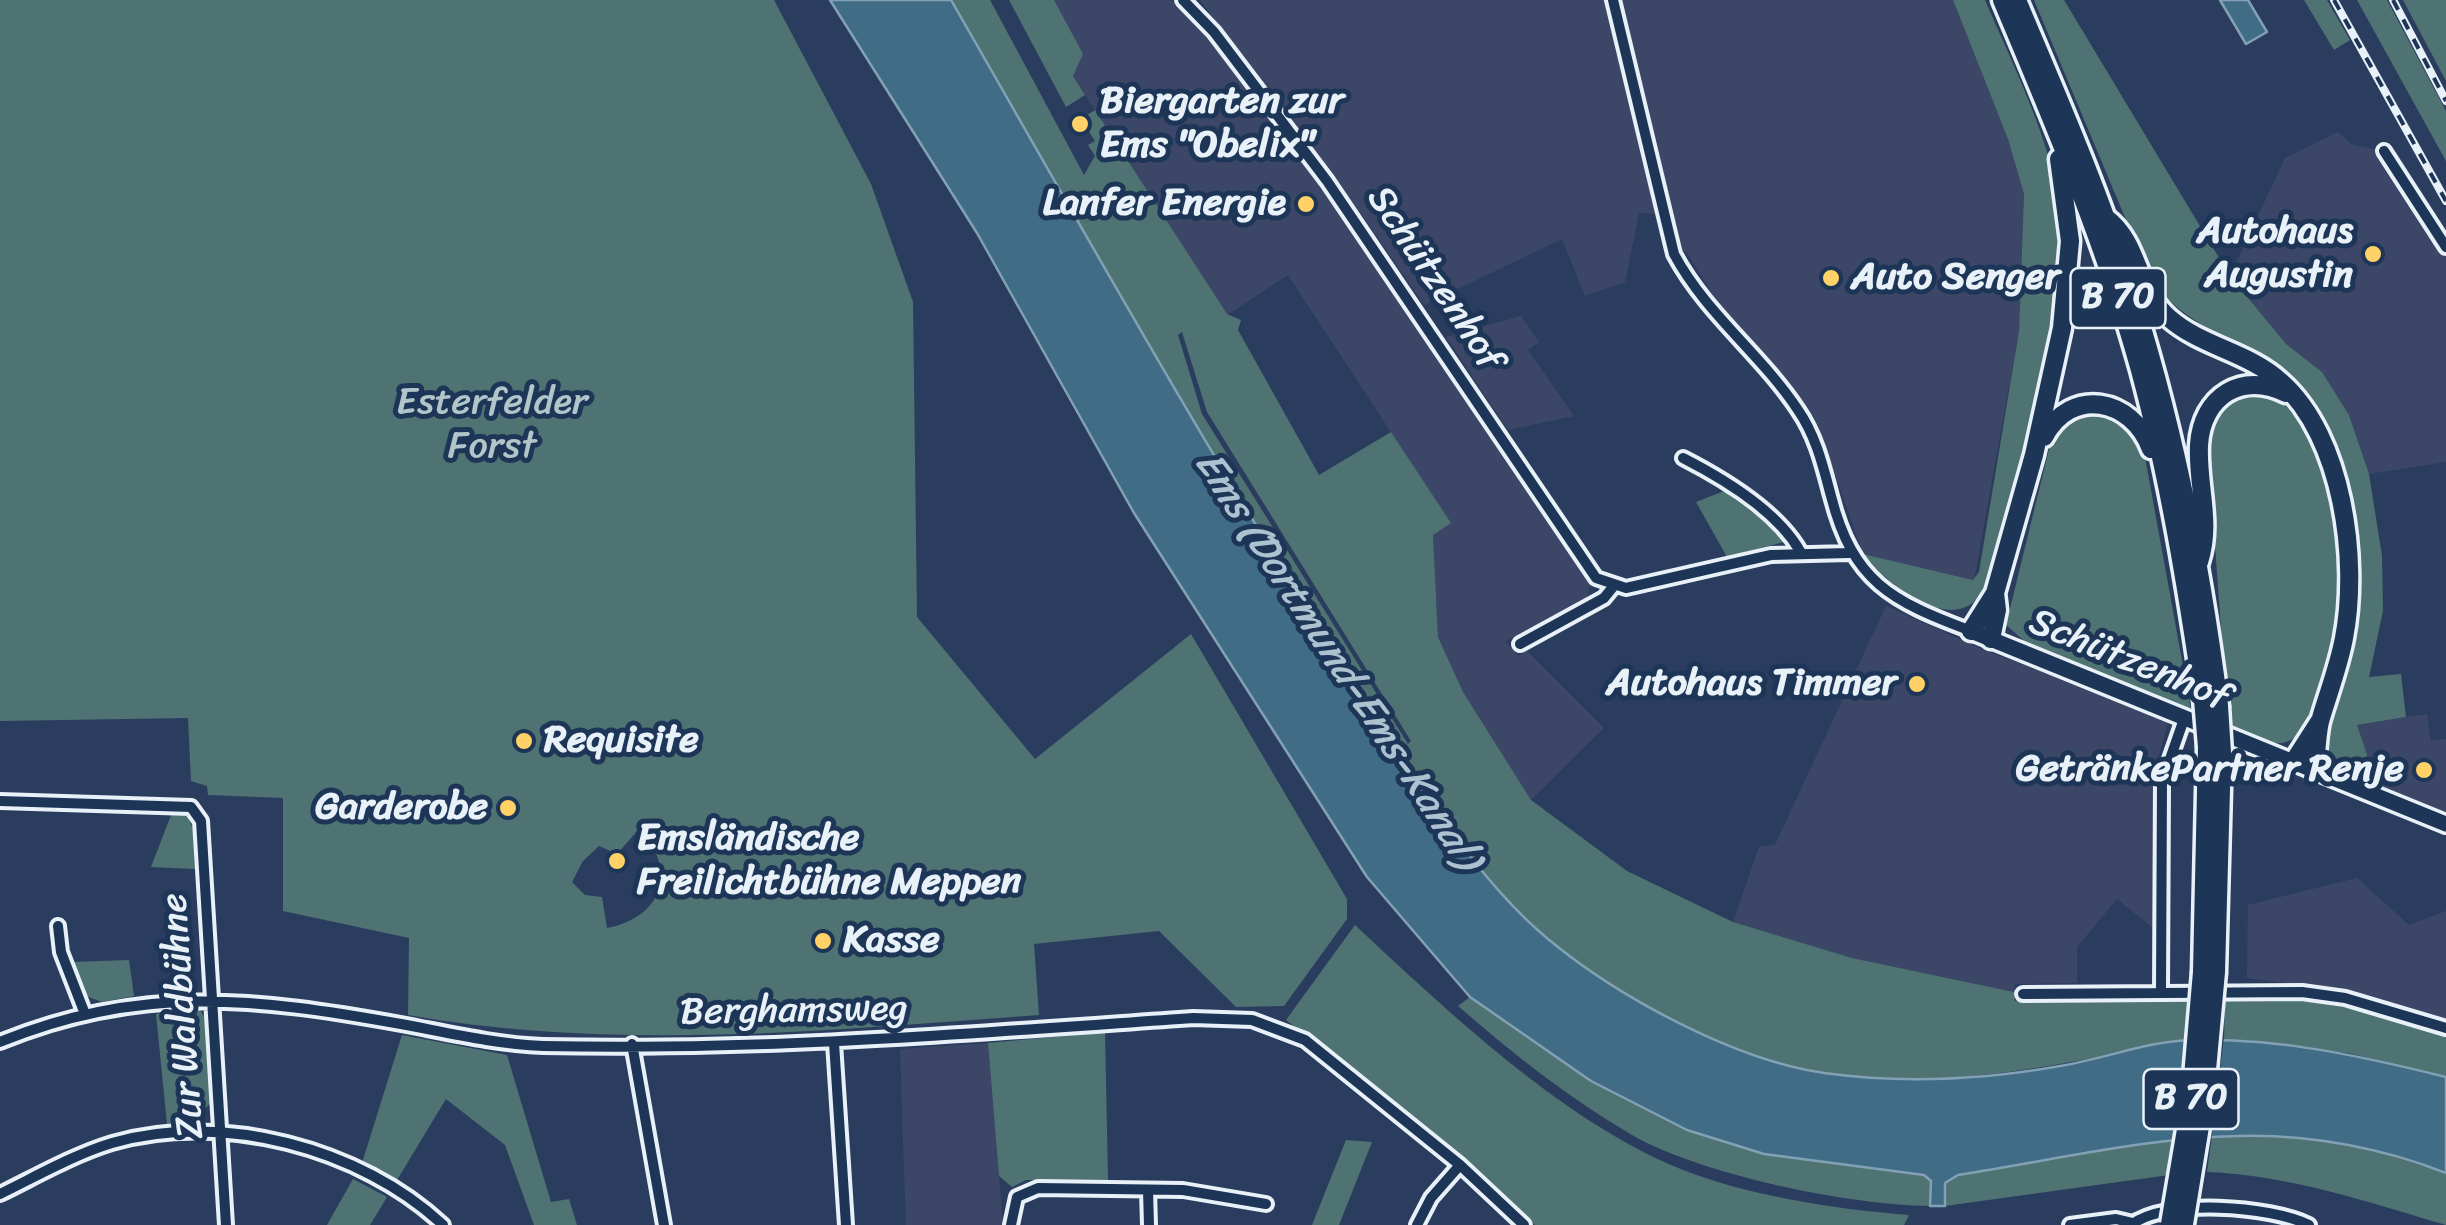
<!DOCTYPE html>
<html>
<head>
<meta charset="utf-8">
<style>
	body { margin:0 }
	canvas { display:block; background:#2b3d5e }
</style>
</head>
<body>
<canvas width="2446" height="1225"></canvas>
<script>
const ctx = document.querySelector('canvas').getContext('2d');
ctx.lineJoin = 'round';
function fillPath(path, color) { ctx.fillStyle = color; ctx.fill(path, 'evenodd'); }
function stroke(path, color, width, dash) { ctx.strokeStyle = color; ctx.lineWidth = width; ctx.lineCap = dash ? 'butt' : 'round'; ctx.setLineDash(dash || []); ctx.stroke(path); }
function label(font, color, halo, rows, align = 'center') {
  ctx.font = font + ' Sriracha,sans-serif'; ctx.lineWidth = 10; ctx.setLineDash([]); ctx.textBaseline = 'middle'; ctx.strokeStyle = halo; ctx.fillStyle = color; for (const [text, x, y, turn = 0] of rows) {
    ctx.save(); ctx.translate(x, y); ctx.rotate((+turn || 0) * Math.PI / 180); ctx.textAlign = isNaN(turn) ? turn : align; if (halo) ctx.strokeText(text, 0, 0); ctx.fillText(text, 0, 0); ctx.restore();
  }
}
const built = new Path2D(`
	M1054 0H1171L1189 14 1341 212 1591 581 1587 597 1505 641 1518 656 1527 651 1604 728 1531 800 1463 692 1438 637 1433 534 1450 522 1288 275 1227 315 1073 76Z
	M1200 0H1953L2008 139 2024 194 2019 331 1974 580 1863 554 1816 420 1785 376 1717 301 1686 251 1670 256 1657 214 1639 213 1625 282 1585 296 1562 239 1424 305 1365 219Z
	M2338 132 2351 144 2384 151 2446 247V462L2369 474 2349 415 2322 372 2286 344 2230 276 2285 158Z
	M1521 316 1539 342 1528 350 1574 416 1508 430 1446 337Z
	M1886 606 1986 651 2169 719 2154 773V929L2117 899 2077 947V983L2015 984 2014 992 1852 958 1733 922 1759 847 1775 845Z
	M2427 714 2431 741 2446 739V816L2378 788 2355 732 2357 725Z
	M2357 878 2409 925 2446 911V1020L2346 990 2247 978 2248 905Z
	M988 1043 1003 1225H906L900 1049Z`);
const green = new Path2D(`
	M0 0H774L871 184 913 302 917 617 1035 759 1191 634 1347 899V919L1284 1006 1236 1007 1159 931 1034 944 1039 1015C830 1030 616 1052 408 1015L409 938 283 911V798L208 795 207 786 191 781 188 718 0 721ZM638 830C680 869 662 918 607 928L602 897 585 895 572 882 583 861 599 846 617 854Z
	M951 0H990L1084 175 1095 156 1088 145 1095 141 1081 119 1095 110 1227 314 1241 320 1238 330 1319 475 1391 432 1451 523 1433 535 1438 637 1463 692 1531 800 1627 871 1733 922 1852 958 2014 992 2015 1001 2192 997 2187 1040C2064 1063 1948 1092 1822 1073 1728 1058 1623 999 1549 940 1474 880 1421 785 1369 705 1218 477 1087 237 951 0ZM1182 332 1207 412 1411 741 1408 744 1202 414 1178 335Z
	M1009 0H1054L1083 54 1073 76 1085 95 1066 107Z
	M1953 0H1985C2012 63 2044 126 2058 193 2080 299 2022 463 1992 567 1988 578 1984 594 1975 601 1943 630 1884 581 1863 554L1973 580 1979 572 2019 331 2024 194 2008 139Z
	M2034 0H2064L2230 276 2286 344 2322 372 2349 415 2369 474 2382 556 2383 611 2369 677 2401 674 2406 717 2357 725 2378 788 2336 768C2330 760 2325 751 2325 740 2326 716 2341 691 2346 667 2354 633 2358 596 2358 562 2359 514 2346 466 2325 422 2288 344 2204 348 2152 282Z
	M2304 0H2327L2350 40 2334 50Z
	M2357 0H2387L2446 111V161Z
	M2403 0H2446V81Z
	M2262 392C2290 402 2300 421 2312 447 2351 528 2351 618 2317 700 2310 717 2305 736 2286 742 2268 748 2245 734 2228 727L2208 447C2216 408 2221 398 2262 392Z
	M2105 409 2133 430 2145 457 2191 710 2029 645 2006 625 2052 437 2070 418Z
	M1724 491 1783 535 1784 542 1727 557 1696 502Z
	M173 810 186 814 193 828 195 869 151 867Z
	M1355 925C1445 1009 1558 1116 1671 1165 1741 1195 1833 1209 1909 1215L1904 1225H1535L1413 1119 1286 1020Z
	M129 960 134 996 102 1002 86 996 73 962Z
	M1470 997 1591 1081 1687 1130 1764 1154 1924 1175 1931 1181 1930 1206C1849 1205 1702 1175 1632 1135 1570 1099 1512 1053 1458 1006Z
	M2225 997C2302 995 2374 1010 2446 1037V1077L2348 1053 2224 1042Z
	M198 1007 205 1018 211 1103 195 1117 167 1124 156 1014Z
	M1105 1032 1108 1180H1026L1012 1187 999 1176 988 1043Z
	M402 1035 507 1055 551 1202 569 1199 577 1225H534L505 1145 446 1099 397 1180 362 1163Z
	M2282 1134 2353 1144 2446 1173V1225C2368 1202 2288 1175 2207 1172L2212 1136Z
	M2175 1137 2169 1175 1945 1206V1183L1957 1175Z
	M1346 1140 1372 1142 1339 1225H1312Z
	M353 1179 387 1197 370 1225H327Z`);
const water = new Path2D(`
	M830 0H951C1078 221 1202 443 1339 659 1395 748 1467 872 1548 939 1618 997 1734 1060 1824 1073 1904 1084 1981 1080 2060 1066 2104 1059 2148 1041 2192 1040 2280 1038 2361 1056 2446 1077V1173C2268 1104 2136 1147 1958 1175L1945 1183V1206H1930L1931 1181 1924 1175 1764 1154 1687 1130 1591 1081 1470 997 1367 877 1134 513 977 233Z
	M2220 0H2248L2267 32 2246 44Z`);
const pier = new Path2D(`
	M2188 1035 2224 1037 2211 1141 2175 1142Z`);
const street = new Path2D(`
	M1183 0 1214 32 1327 181 1596 578 1626 588 1771 555 1849 553
	M1613 0 1674 254C1706 314 1761 354 1798 410 1816 436 1823 466 1831 496 1853 582 1891 601 1971 631
	M2384 151 2446 247
	M1683 458C1724 479 1777 511 1800 551
	M1520 644 1604 598 1613 587
	M0 801 191 807 201 821 226 1225
	M58 926 61 952 85 1014
	M2161 990 2162 782 2184 719
	M2023 994 2302 992 2345 998 2446 1028
	M0 1042C141 984 256 998 401 1024 449 1033 495 1044 543 1046 761 1051 977 1033 1193 1018L1252 1020 1305 1040 1460 1165 1524 1225
	M834 1043 846 1225
	M632 1044 664 1225
	M1148 1190 1149 1225
	M0 1194C37 1176 73 1155 112 1143 221 1111 361 1148 443 1225
	M1011 1225 1017 1197 1038 1188 1183 1190 1266 1204
	M1417 1225 1431 1198 1460 1165
	M2070 1225 2116 1219 2133 1223
	M2131 1225C2166 1198 2270 1206 2309 1225`);
const secondary = new Path2D(`
	M1971 631 2446 824`);
const highway = new Path2D(`
	M2002 0C2053 121 2105 243 2140 370 2169 478 2187 589 2203 699
	M2017 0C2056 93 2097 186 2128 283 2173 420 2201 563 2219 706
	M2106 218C2141 245 2134 287 2169 318 2202 347 2249 352 2281 382 2343 437 2359 560 2344 638 2339 665 2329 691 2321 718 2316 734 2318 752 2313 770
	M2044 437C2071 386 2132 398 2151 449
	M2199 562C2212 522 2197 486 2199 445 2202 396 2242 371 2286 393
	M1971 631 1995 593 2034 455 2062 328 2070 241 2059 159
	M1991 639 1997 610 1995 593
	M2294 761 2319 722
	M2202 972 2207 747
	M2216 972 2222 753`);
const rail = new Path2D(`
	M2334 0 2446 201
	M2393 0 2446 101`);
const highwayBridge = new Path2D(`
	M2203 699 2207 747
	M2219 706 2222 753
	M2170 1224 2191 1100 2202 972
	M2184 1224 2204 1102 2216 972`);
const markers = [
	[1080,124,10,"#ffd166"],
	[1306,204,10,"#ffd166"],
	[2373,254,10,"#ffd166"],
	[1831,278,10,"#ffd166"],
	[1917,684,10,"#ffd166"],
	[524,741,10,"#ffd166"],
	[2424,770,10,"#ffd166"],
	[508,808,10,"#ffd166"],
	[617,861,10,"#ffd166"],
	[823,941,10,"#ffd166"]
];
const shields = [
	[2118,298,95],
	[2191,1099,95]
];
const shieldNames = [
	["B 70",2118,298],
	["B 70",2191,1099]
];
const poiNames = [
	["Biergarten zur",1100,102],
	["Ems \"Obelix\"",1100,146],
	["Lanfer Energie",1286,204,"right"],
	["Autohaus",2353,232,"right"],
	["Augustin",2353,276,"right"],
	["Auto Senger",1851,278],
	["Autohaus Timmer",1897,684,"right"],
	["Requisite",544,741],
	["GetränkePartner Renje",2404,770,"right"],
	["Garderobe",488,808,"right"],
	["Emsländische",637,839],
	["Freilichtbühne Meppen",637,883],
	["Kasse",843,941]
];
const streetNames = [
	["Schützenhof",1434,279,56],
	["Schützenhof",2129,661,22],
	["Berghamsweg",794,1012,-1],
	["Zur Waldbühne",184,1016,-94]
];
const parkNames = [
	["Esterfelder",492,403],
	["Forst",492,447]
];
const waterNames = [
	["Ems (Dortmund-Ems-Kanal)",1336,661,57]
];
fillPath(built, '#3c4767');
fillPath(green, '#4f7272');
fillPath(water, '#406c86');
stroke(water, '#83a1b4', 2.5);
fillPath(pier, '#2b3d5e');
stroke(street, '#e8f1f8', 18);
stroke(secondary, '#e8f1f8', 22);
stroke(highway, '#e8f1f8', 25);
stroke(street, '#1d3557', 10);
stroke(secondary, '#1d3557', 15);
stroke(highway, '#1d3557', 18);
stroke(rail, '#e8f1f8', 8);
stroke(rail, '#1d3557', 4, [11]);
stroke(highwayBridge, '#e8f1f8', 25, []);
stroke(highwayBridge, '#1d3557', 18);
for (const [x, y, r, color] of markers) { const dot = new Path2D(); dot.arc(x, y, r, 0, 2 * Math.PI); ctx.fillStyle = color; ctx.fill(dot); stroke(dot, '#1d3557', 4); }
for (const [x, y, w] of shields) { const box = new Path2D(); box.roundRect(x - w / 2, y - 30, w, 60, 8); ctx.fillStyle = '#1d3557'; ctx.fill(box); stroke(box, '#e8f1f8', 2.5); }
label('bold 35px', '#e8f1f8', null, shieldNames);
label('bold 38px', '#e8f1f8', '#1d3557', poiNames, 'left');
label('38px', '#e8f1f8', '#1d3557', streetNames);
label('38px', '#b2c5c9', '#1d3557', parkNames);
label('italic 40px', '#adc2d0', '#1d3557', waterNames);
</script>
</body>
</html>
